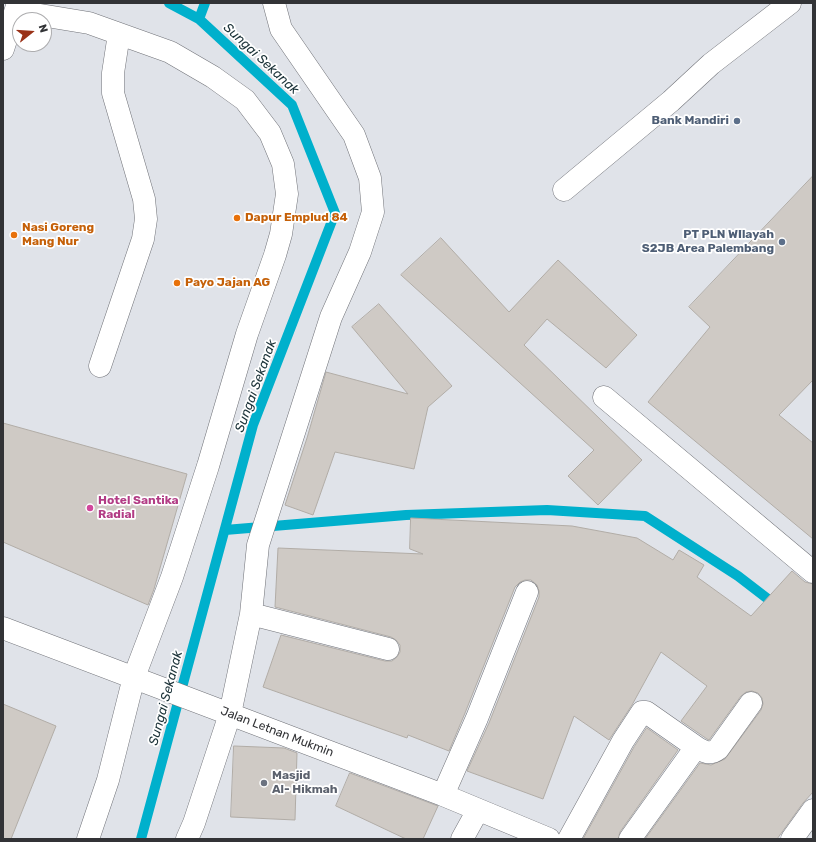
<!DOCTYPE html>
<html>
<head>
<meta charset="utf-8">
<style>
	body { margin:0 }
	#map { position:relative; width:816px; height:842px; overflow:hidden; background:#e0e3e9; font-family:Rubik,sans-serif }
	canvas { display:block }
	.frame { position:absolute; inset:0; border:4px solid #323336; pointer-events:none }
	.north { position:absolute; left:12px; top:12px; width:40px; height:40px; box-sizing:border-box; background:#fff; border:1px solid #adadaf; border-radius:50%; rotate:73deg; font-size:11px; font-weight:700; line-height:16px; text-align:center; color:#323336 }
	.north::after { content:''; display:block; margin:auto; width:14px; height:18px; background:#9a3218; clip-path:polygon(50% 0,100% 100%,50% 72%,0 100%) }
</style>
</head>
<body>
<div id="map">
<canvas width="816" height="842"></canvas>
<div class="frame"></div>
<div class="north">N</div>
</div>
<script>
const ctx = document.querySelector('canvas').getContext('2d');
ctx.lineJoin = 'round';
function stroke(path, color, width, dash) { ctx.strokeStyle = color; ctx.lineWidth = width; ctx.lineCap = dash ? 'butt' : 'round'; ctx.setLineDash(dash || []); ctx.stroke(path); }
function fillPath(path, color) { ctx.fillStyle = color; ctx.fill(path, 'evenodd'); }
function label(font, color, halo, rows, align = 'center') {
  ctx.font = font + ' Rubik,sans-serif'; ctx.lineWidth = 3.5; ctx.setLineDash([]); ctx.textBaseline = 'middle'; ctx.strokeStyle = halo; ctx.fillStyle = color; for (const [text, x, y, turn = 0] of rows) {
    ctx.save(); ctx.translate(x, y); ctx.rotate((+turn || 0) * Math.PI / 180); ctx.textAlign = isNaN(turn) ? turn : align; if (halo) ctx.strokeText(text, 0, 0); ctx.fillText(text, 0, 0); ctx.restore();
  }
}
const stream = new Path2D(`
	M199 19 205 3
	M225 530 406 515 547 510 645 516 738 576 777 606
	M141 839 253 425 335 213 292 105 199 19 169 3`);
const building = new Path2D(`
	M813 176V380L779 415 813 443V539L648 402 710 327 689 307Z
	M441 238 509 312 558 260 637 335 606 368 547 319 524 345 642 460 598 505 568 476 594 450 401 275Z
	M379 304 452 386 428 407 414 469 335 452 313 515 285 505 307 438 326 372 408 394 352 327Z
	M3 423 187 474 154 589 148 605 3 542Z
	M411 518 572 526 637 538 673 560 679 550 704 565 697 577 751 616 792 571 805 582 813 584V792L803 803 777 839H645L700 763 711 765 725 759 761 710 763 704 762 698 758 693 752 691 746 692 741 696 709 740 707 739 681 721 707 686 661 652 632 705 609 740 574 716 543 799 467 771 489 723 539 597V591L537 585 531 580H525L520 582 515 587 465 713 449 751 408 735 407 738 263 687 281 635 385 661H392L397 657 400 652V645L396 640 391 637 275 607 278 548 423 554 410 549Z
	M3 704 56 726 11 839H3Z
	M647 728 678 750 620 832 618 839H583L634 747Z
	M234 746 284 748 297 753 295 820 231 817Z
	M350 773 438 806 423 839H406L336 806Z`);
const minor = new Path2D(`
	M16 11 89 23 170 52 213 77 245 100 270 133 283 164 287 194 281 234 275 255 247 334 208 466 172 577 134 677 108 780 88 839
	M3 49 18 3
	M564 190 671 101 711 64 790 3
	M100 366 143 239 146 219 144 199 113 93V73L119 34
	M604 397 813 572
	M251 614 388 649
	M3 628 443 795 549 839
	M443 795 477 718 527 592
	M187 839 194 823 230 714 251 614 258 545 331 317 360 252 373 212 370 178 354 135 281 29 274 3
	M462 839 478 810
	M569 839 623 741 642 712H646L696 747
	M630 839 696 747C704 752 710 755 718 749L751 703
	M792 839 813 810`);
const markers = [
	[737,121,4,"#5c6f8a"],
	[237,218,4,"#e8710a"],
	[14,235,4,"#e8710a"],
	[782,242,4,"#5c6f8a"],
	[177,283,4,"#e8710a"],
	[90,508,4,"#d1479c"],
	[264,783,4,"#6b7280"]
];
const serviceNames = [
	["Bank Mandiri",729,121],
	["PT PLN WIlayah",774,235],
	["S2JB Area Palembang",774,249]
];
const foodNames = [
	["Dapur Emplud 84",245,218],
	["Nasi Goreng",22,228],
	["Mang Nur",22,242],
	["Payo Jajan AG",185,283]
];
const hotelNames = [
	["Hotel Santika",98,501],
	["Radial",98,515]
];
const streetNames = [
	["Jalan Letnan Mukmin",277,732,21]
];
const worshipNames = [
	["Masjid",272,776],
	["Al- Hikmah",272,790]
];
const waterNames = [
	["Sungai Sekanak",261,59,43],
	["Sungai Sekanak",256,386,-70],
	["Sungai Sekanak",166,698,-75]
];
stroke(stream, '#00b0cc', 10);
fillPath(building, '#cfcac5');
stroke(building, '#b1aca6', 1);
stroke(minor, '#717379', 23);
stroke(minor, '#fff', 22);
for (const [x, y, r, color] of markers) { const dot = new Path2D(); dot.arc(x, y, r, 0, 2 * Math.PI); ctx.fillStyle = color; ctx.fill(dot); stroke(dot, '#fff', 1.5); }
label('bold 12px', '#4e5e75', '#fff', serviceNames, 'right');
label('bold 12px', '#c56008', '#fff', foodNames, 'left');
label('bold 12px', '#b23c85', '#fff', hotelNames, 'left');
label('12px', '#323336', '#fff', streetNames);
label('bold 12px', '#5b616d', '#fff', worshipNames, 'left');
label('italic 13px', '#1b3238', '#fff', waterNames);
</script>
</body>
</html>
